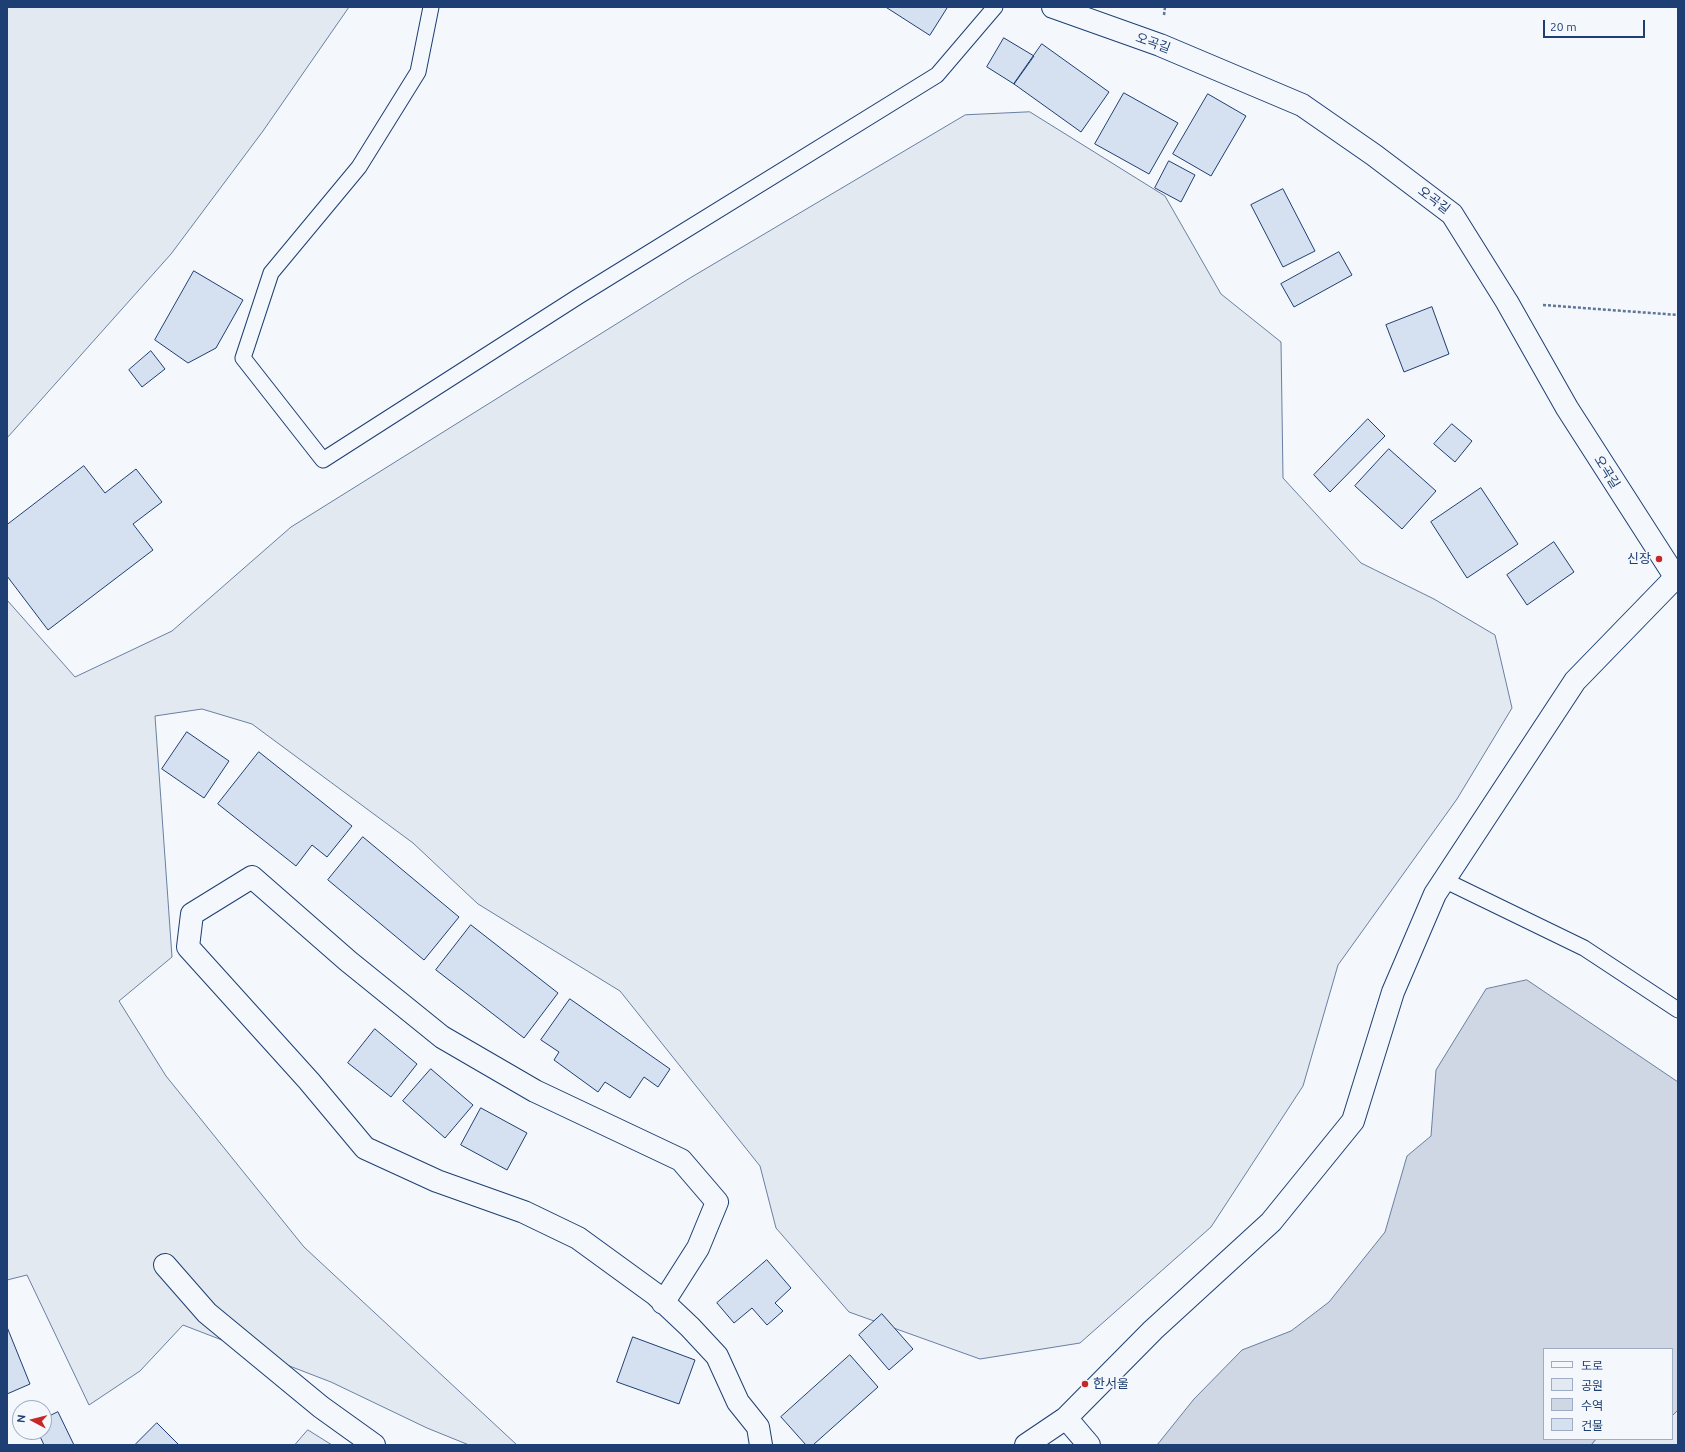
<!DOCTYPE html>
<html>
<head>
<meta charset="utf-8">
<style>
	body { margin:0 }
	#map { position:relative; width:1685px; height:1452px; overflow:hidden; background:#f4f7fb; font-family:Ubuntu,"Noto Sans KR",sans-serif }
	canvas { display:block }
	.frame { position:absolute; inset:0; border:8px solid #1d3f73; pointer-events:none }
	.legend { position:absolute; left:1543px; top:1348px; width:130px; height:92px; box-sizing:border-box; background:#f4f7fb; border:1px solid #9eadc5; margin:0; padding:5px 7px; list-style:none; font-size:12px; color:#1d3f73 }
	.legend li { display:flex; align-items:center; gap:8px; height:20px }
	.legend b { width:20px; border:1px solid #9eadc5 }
	.north { position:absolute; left:12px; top:1400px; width:40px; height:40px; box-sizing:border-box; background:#f4f7fb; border:1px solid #9eadc5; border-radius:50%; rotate:277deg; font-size:11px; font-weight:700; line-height:16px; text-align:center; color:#1d3f73 }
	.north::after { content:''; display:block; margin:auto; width:14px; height:18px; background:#c62828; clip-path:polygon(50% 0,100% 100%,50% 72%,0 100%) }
	.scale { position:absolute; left:1543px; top:20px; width:102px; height:18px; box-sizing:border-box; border:2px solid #1d3f73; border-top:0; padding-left:5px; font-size:12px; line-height:14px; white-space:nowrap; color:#1d3f73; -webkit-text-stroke:3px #f4f7fb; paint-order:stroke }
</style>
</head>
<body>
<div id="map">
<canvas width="1685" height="1452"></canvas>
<div class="frame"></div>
<ul class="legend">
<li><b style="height:5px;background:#f4f7fb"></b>도로</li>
<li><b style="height:11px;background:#e3e9f0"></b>공원</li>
<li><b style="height:11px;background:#cfd7e4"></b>수역</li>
<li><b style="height:11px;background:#d5e0f0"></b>건물</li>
</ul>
<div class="north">N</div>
<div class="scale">20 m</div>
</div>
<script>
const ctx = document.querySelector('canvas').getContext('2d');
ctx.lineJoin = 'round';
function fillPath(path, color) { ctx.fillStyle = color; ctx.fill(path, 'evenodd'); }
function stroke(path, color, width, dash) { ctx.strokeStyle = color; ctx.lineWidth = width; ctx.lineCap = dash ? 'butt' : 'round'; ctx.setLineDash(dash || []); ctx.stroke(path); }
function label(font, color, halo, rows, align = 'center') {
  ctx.font = font + ' Ubuntu,"Noto Sans KR",sans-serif'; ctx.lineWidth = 3; ctx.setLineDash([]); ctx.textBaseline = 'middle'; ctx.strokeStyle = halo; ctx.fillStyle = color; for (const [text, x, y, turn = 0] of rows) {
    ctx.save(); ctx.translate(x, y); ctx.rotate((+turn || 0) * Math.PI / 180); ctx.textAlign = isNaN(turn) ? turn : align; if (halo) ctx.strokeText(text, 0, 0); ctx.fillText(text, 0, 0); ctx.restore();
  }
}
const green = new Path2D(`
	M7 7H349L263 131 171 254 7 438Z
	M1030 112 1165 196 1221 294 1281 342 1283 478 1361 563 1434 599 1495 635 1512 708 1457 799 1338 965 1303 1086 1211 1227 1080 1343 980 1359 849 1312 776 1228 760 1166 620 991 478 904 413 843 252 724 202 709 155 716 172 957 119 1001 166 1076 304 1247 517 1445H469L427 1428 331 1382 183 1325 140 1371 89 1405 27 1275 7 1280V600L75 677 172 631 291 527 690 278 965 115Z
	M1678 1410V1445H1591L1596 1439H1672V1416Z
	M308 1430 332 1445H295Z`);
const water = new Path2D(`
	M1527 980 1678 1082V1410L1672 1416V1349H1544V1439H1596L1591 1445H1157L1194 1399 1242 1350 1291 1331 1329 1302 1385 1232 1407 1156 1431 1136 1436 1070 1486 989Z`);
const building = new Path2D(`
	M886 7H947V8L930 35Z
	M1004 38 1034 56 1014 84 987 67Z
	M1042 44 1109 92 1081 132 1014 84Z
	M1124 93 1178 123 1149 174 1095 144Z
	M1208 94 1246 116 1211 176 1173 154Z
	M1169 161 1195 175 1181 202 1155 188Z
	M1283 189 1315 251 1283 267 1251 205Z
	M1339 252 1352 275 1294 307 1281 284Z
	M194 271 243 300 216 348 188 363 155 340Z
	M1432 307 1449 354 1404 372 1386 325Z
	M151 351 165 369 142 387 129 370Z
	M1368 419 1385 436 1330 492 1314 475Z
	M1452 424 1472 441 1455 462 1434 444Z
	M1389 449 1436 491 1402 529 1355 486Z
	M84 466 105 493 136 469 162 502 133 524 153 550 48 630 7 576V525Z
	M1481 488 1518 544 1467 578 1431 522Z
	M1554 542 1574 572 1527 605 1507 575Z
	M187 732 229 761 204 798 162 769Z
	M259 752 352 826 327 857 312 845 296 866 218 804Z
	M363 837 459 917 424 960 328 880Z
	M471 925 558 993 524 1038 436 970Z
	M570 999 670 1069 658 1087 644 1077 630 1098 605 1082 598 1092 554 1060 559 1052 541 1040Z
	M375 1029 417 1064 391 1097 348 1063Z
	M431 1069 473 1105 445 1138 403 1101Z
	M481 1108 527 1133 507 1170 461 1145Z
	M767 1260 791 1288 775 1303 783 1311 767 1325 752 1308 734 1323 717 1303Z
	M882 1314 913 1349 889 1370 859 1335Z
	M7 1327 30 1384 7 1394Z
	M633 1337 695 1360 679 1404 617 1382Z
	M850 1355 878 1387 813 1445H806L781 1417Z
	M58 1412 74 1445H44L38 1432H44V1419Z
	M157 1423 179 1445H135Z`);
const path = new Path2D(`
	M1164 15 1165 7
	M1543 305 1678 315`);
const lane = new Path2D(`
	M431 7 418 72 359 167 271 273 243 358 323 460 579 296 937 75 995 7
	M1444 880 1584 948 1678 1010`);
const street = new Path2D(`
	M1053 7 1160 45 1302 105 1374 155 1452 214 1507 302 1567 408 1678 581
	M165 1265 207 1313 321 1407 374 1445
	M663 1303 698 1248 717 1202 681 1160 535 1091 442 1037 348 961 252 877 192 914 188 947 309 1081 365 1148 437 1181 524 1212 578 1238 655 1294 690 1327 717 1356 738 1402 758 1427 761 1445
	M1066 1418 1089 1445
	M1026 1445 1066 1418 1153 1330 1271 1222 1353 1121 1393 992 1435 894 1575 681 1675 578`);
const markers = [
	[1659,559,4,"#c62828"],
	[1085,1384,4,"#c62828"]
];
const streetNames = [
	["오곡길",1153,43,20],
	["오곡길",1434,200,37],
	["오곡길",1607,472,58]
];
const poiNames = [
	["신장",1651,559],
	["한서울",1093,1384,"left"]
];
fillPath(green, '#e3e9f0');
stroke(green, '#687fa3', 1);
fillPath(water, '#cfd7e4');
stroke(water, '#687fa3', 1);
fillPath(building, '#d5e0f0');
stroke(building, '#1d3f73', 1);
stroke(lane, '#1d3f73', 17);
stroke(street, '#1d3f73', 24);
stroke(path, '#5e769c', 2.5, [3, 2]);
stroke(lane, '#f4f7fb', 15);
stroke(street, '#f4f7fb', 22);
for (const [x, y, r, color] of markers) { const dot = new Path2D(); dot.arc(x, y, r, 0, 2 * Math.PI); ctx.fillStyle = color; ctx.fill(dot); stroke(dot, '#f4f7fb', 1.5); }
label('13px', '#1d3f73', '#f4f7fb', streetNames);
label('13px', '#1d3f73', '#f4f7fb', poiNames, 'right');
</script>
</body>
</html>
